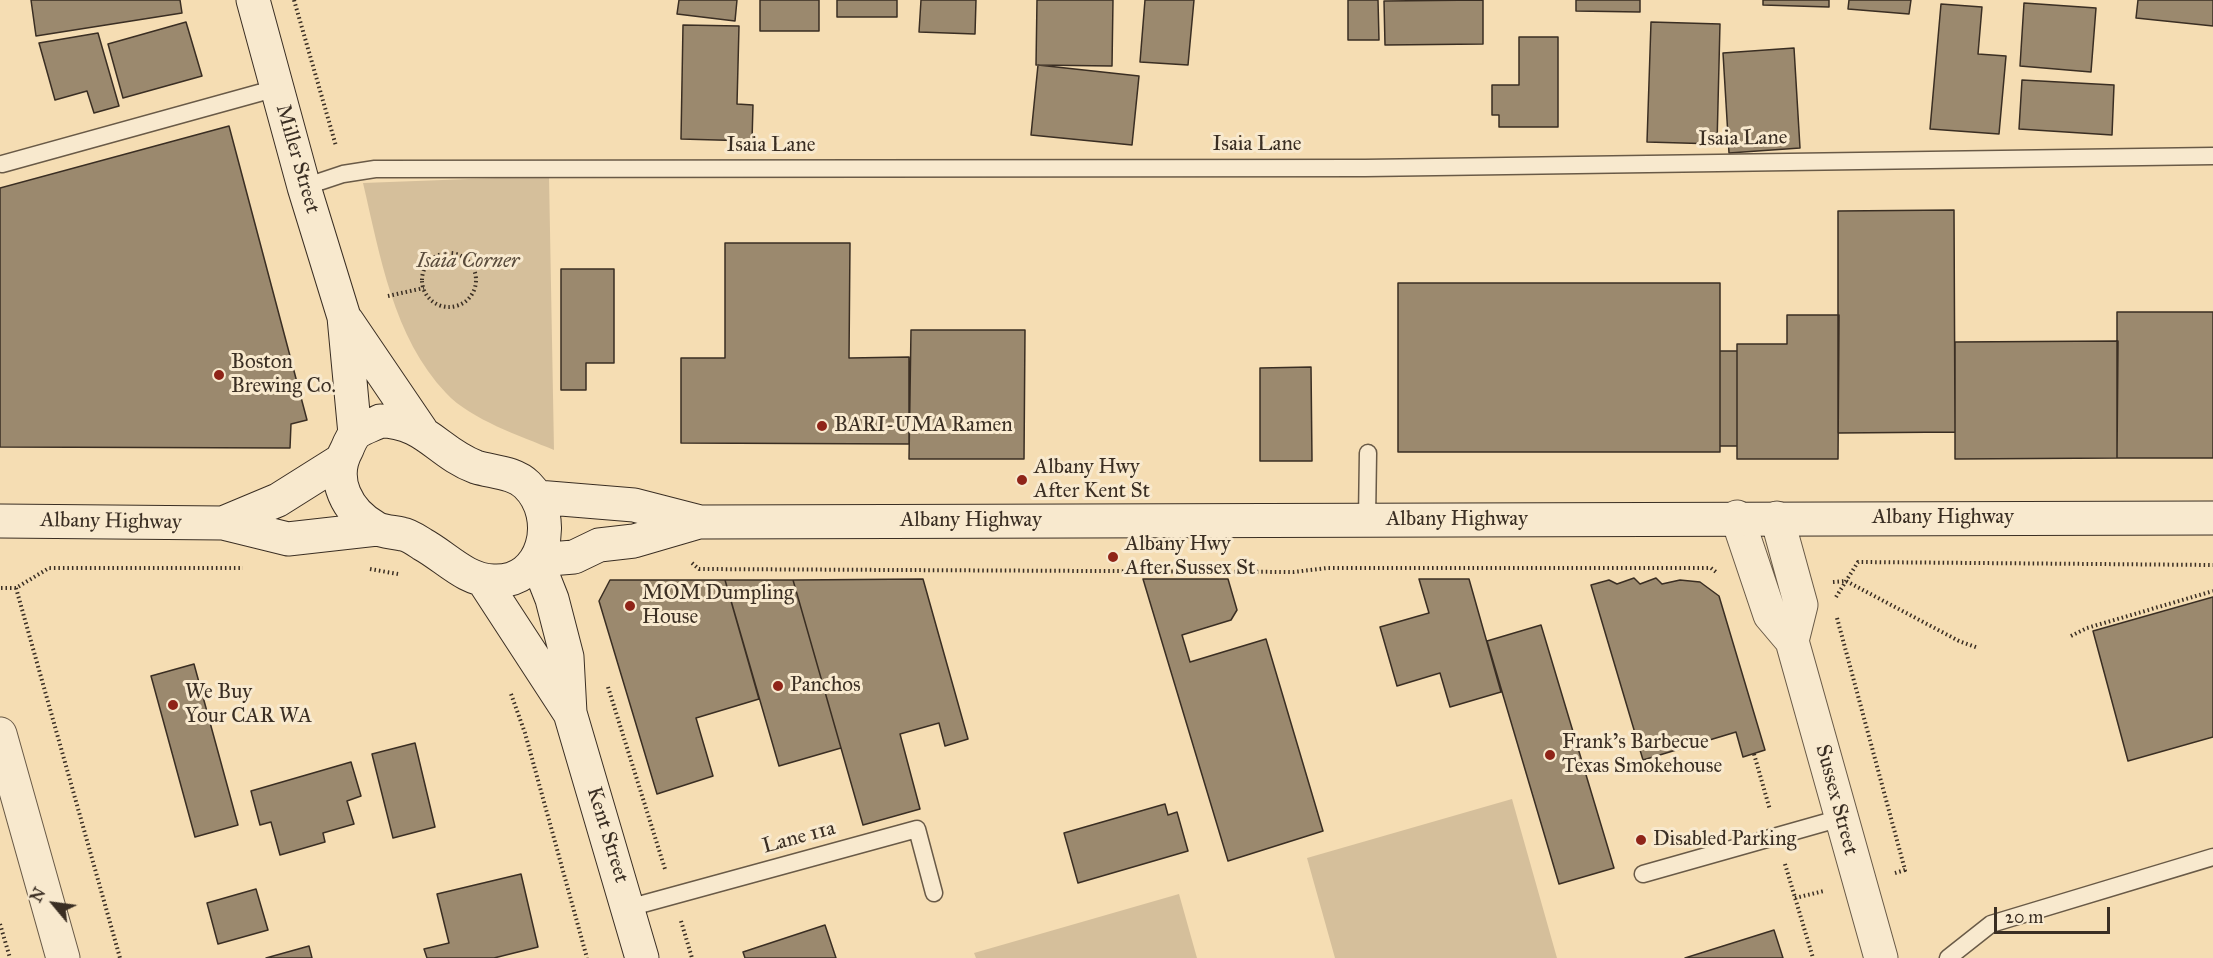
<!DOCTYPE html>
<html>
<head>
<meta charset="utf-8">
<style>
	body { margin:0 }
	#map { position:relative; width:2213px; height:958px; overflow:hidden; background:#f5ddb3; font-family:"IM FELL Great Primer",serif }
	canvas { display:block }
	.north { position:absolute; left:24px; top:874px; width:60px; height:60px; -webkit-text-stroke:4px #f8e9ce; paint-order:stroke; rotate:299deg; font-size:16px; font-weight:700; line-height:24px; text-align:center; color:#3a2e23 }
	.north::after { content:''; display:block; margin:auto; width:21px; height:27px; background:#3a2e23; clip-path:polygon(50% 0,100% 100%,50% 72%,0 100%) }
	.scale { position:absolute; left:1994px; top:907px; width:116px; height:27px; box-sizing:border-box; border:3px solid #3a2e23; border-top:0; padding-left:8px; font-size:18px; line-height:21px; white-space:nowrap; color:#3a2e23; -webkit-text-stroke:4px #f8e9ce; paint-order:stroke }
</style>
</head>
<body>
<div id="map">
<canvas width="2213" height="958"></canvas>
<div class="north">N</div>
<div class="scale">20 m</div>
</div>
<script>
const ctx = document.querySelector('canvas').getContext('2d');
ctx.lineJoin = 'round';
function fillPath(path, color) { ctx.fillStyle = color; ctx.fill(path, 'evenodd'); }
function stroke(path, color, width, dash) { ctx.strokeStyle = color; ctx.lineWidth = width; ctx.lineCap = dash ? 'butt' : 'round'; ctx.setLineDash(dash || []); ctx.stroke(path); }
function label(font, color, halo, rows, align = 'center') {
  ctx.font = font + ' "IM FELL Great Primer",serif'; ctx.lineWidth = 6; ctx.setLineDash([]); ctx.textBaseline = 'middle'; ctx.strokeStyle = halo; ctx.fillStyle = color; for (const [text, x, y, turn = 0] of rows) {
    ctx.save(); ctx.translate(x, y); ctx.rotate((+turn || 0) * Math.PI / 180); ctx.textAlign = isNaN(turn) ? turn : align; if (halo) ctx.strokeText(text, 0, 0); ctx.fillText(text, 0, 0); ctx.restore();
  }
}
const green = new Path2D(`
	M549 176 554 450C521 436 471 420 446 393 393 337 380 255 363 183Z
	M1512 799 1557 958H1335L1307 858Z
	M1179 894 1197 958H976L974 953Z`);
const building = new Path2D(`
	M31 0H180L182 13 36 36Z
	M679 0H737L735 21 677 14Z
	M760 0H819V31H760Z
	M837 0H897V17H837Z
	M921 0H976L975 34 919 32Z
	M1037 0H1113L1112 66 1036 65Z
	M1145 0H1194L1188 65 1140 62Z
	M1348 0H1378L1379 40H1348Z
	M1483 0V44L1385 45 1384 1Z
	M1576 0H1640V12L1576 11Z
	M1763 0H1829V7L1763 5Z
	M1849 0H1911L1909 14 1848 9Z
	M2138 0H2213V26L2136 18Z
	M2024 3 2096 8 2091 72 2020 66Z
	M1941 4 1982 7 1978 54 2006 56 1999 134 1930 129Z
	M186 22 202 76 123 98 108 44Z
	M1651 22 1720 24 1717 144 1647 142Z
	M683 25 739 26 737 104 753 105 752 141 681 139Z
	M98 33 119 106 94 113 87 91 55 100 39 43Z
	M1519 37H1558V127H1499V115H1492V85H1519Z
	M1794 48 1800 148 1729 153 1723 53Z
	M1038 65 1139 76 1132 145 1031 135Z
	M2022 80 2114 85 2112 135 2019 129Z
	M229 126 307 420 291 424 290 448 0 447V188Z
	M1954 210 1955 432 1838 433V211Z
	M725 243H850L849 358 909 357V444L681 443V358H725Z
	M561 269H614V363H586V390H561Z
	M1398 283H1720V452H1398Z
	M2117 312H2213V458H2117Z
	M1787 315H1839L1838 459H1737V344H1787Z
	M911 330H1025L1024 459H909Z
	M2118 341 2117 458 1955 459V342Z
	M1720 351H1737V446H1720Z
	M1311 367 1312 461H1260V368Z
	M1634 578 1640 584 1656 578 1662 584 1680 580 1700 582 1719 596 1765 750 1743 757 1736 732 1643 760 1591 585 1609 580 1617 584Z
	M923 579 968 739 945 746 939 723 900 734 920 809 863 825 793 580Z
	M1143 579H1228L1237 610 1231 620 1182 635 1190 662 1266 639 1323 831 1228 861Z
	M1419 579H1469L1501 692 1450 707 1440 673 1397 686 1380 627 1429 613Z
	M610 580H725L759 699 696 718 713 776 657 794 599 601Z
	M725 580H793L841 748 779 766Z
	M2213 597V737L2128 761 2093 631Z
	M1541 625 1614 868 1559 884 1487 641Z
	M194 664 238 825 195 837 151 676Z
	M415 743 435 827 393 838 372 754Z
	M351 762 361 796 347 801 354 824 323 833 325 842 280 855 271 822 260 825 251 791Z
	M1165 804 1168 815 1177 812 1188 851 1078 883 1064 833Z
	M521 874 538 947 494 958H427L424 949 449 943 437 894Z
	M256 889 268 930 218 944 207 903Z
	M825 925 836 958H745L743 952Z
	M1774 930 1783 958H1685Z
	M309 946 312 958H266Z`);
const path = new Path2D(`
	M294 0 336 146
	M422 280a27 27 0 1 1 54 0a27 27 0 1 1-54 0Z
	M388 296 424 288
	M692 563 699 569 1294 572 1327 568H1711L1716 572
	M370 569 398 574
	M1833 582 1846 581 1959 641 1978 648
	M1 588H16L49 568H243
	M16 588 120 958
	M1836 597 1858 562 2213 565
	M1837 618 1905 870 1895 873
	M2071 636 2087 628 2213 591
	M608 687 665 869
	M511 694 525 733 587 958
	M1754 754 1770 810
	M1785 864 1813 958
	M1795 898 1824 891
	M681 921 692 958
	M0 924 10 958`);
const lane = new Path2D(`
	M2 164 277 88
	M304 187 343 174 375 169 1365 168 2213 156
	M1367 520 1368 453
	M1643 874 1841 818
	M628 908 917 829 934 893
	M1948 958 1991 924 2213 857`);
const street = new Path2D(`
	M1737 517 1770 615 1792 641 1881 958
	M1777 518 1801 605 1792 641
	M0 734 63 958`);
const secondary = new Path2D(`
	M253 0 304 187 344 317 355 434
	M347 321 421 430
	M380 421C425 421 438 453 476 467 492 472 514 472 527 485 560 517 545 584 493 581 465 580 446 557 422 544 416 540 409 535 402 534 394 532 383 532 376 528 347 512 330 479 347 449 349 444 352 437 356 433 362 428 373 425 380 421Z
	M537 497 634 505 700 522 2213 518
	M0 521 223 523 288 539 377 529
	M223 523 278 500 340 461
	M537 560 574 557 599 545 634 541 699 522
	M537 561 552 599 567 657 570 713 642 958
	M483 580 569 712`);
const markers = [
	[219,375,6,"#8f2418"],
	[822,426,6,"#8f2418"],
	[1022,480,6,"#8f2418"],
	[1113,557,6,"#8f2418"],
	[630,606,6,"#8f2418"],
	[778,686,6,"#8f2418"],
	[173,705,6,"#8f2418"],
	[1550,755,6,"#8f2418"],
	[1641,840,6,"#8f2418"]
];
const streetNames = [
	["Isaia Lane",1743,139,-1],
	["Isaia Lane",1257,145],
	["Isaia Lane",771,146],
	["Miller Street",297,159,74],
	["Albany Highway",1943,518],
	["Albany Highway",1457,520],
	["Albany Highway",971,521],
	["Albany Highway",111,522,1],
	["Sussex Street",1836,800,75],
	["Kent Street",607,835,73],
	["Lane 11a",799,838,-15]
];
const parkNames = [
	["Isaia Corner",468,262]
];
const poiNames = [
	["Boston",231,363],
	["Brewing Co.",231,387],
	["BARI-UMA Ramen",834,426],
	["Albany Hwy",1034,468],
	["After Kent St",1034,492],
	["Albany Hwy",1125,545],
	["After Sussex St",1125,569],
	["MOM Dumpling",642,594],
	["House",642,618],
	["Panchos",790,686],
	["We Buy",185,693],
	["Your CAR WA",185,717],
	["Frank's Barbecue",1562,743],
	["Texas Smokehouse",1562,767],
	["Disabled Parking",1653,840]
];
fillPath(green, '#d5bf9b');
fillPath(building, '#9b896e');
stroke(building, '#3a2e23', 1.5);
stroke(lane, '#695a47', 19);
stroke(street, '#695a47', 35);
stroke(secondary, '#3a2e23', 35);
stroke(path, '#3a2e23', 4, [1.5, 3]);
stroke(lane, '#f8e9ce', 16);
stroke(street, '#f8e9ce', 33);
stroke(secondary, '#f8e9ce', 33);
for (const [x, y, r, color] of markers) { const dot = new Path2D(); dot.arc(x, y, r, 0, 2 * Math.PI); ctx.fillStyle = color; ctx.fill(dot); stroke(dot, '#f8e9ce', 2); }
label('21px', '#3a2e23', '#f8e9ce', streetNames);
label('italic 21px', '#594b3b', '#f8e9ce', parkNames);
label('21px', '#3a2e23', '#f8e9ce', poiNames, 'left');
</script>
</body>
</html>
